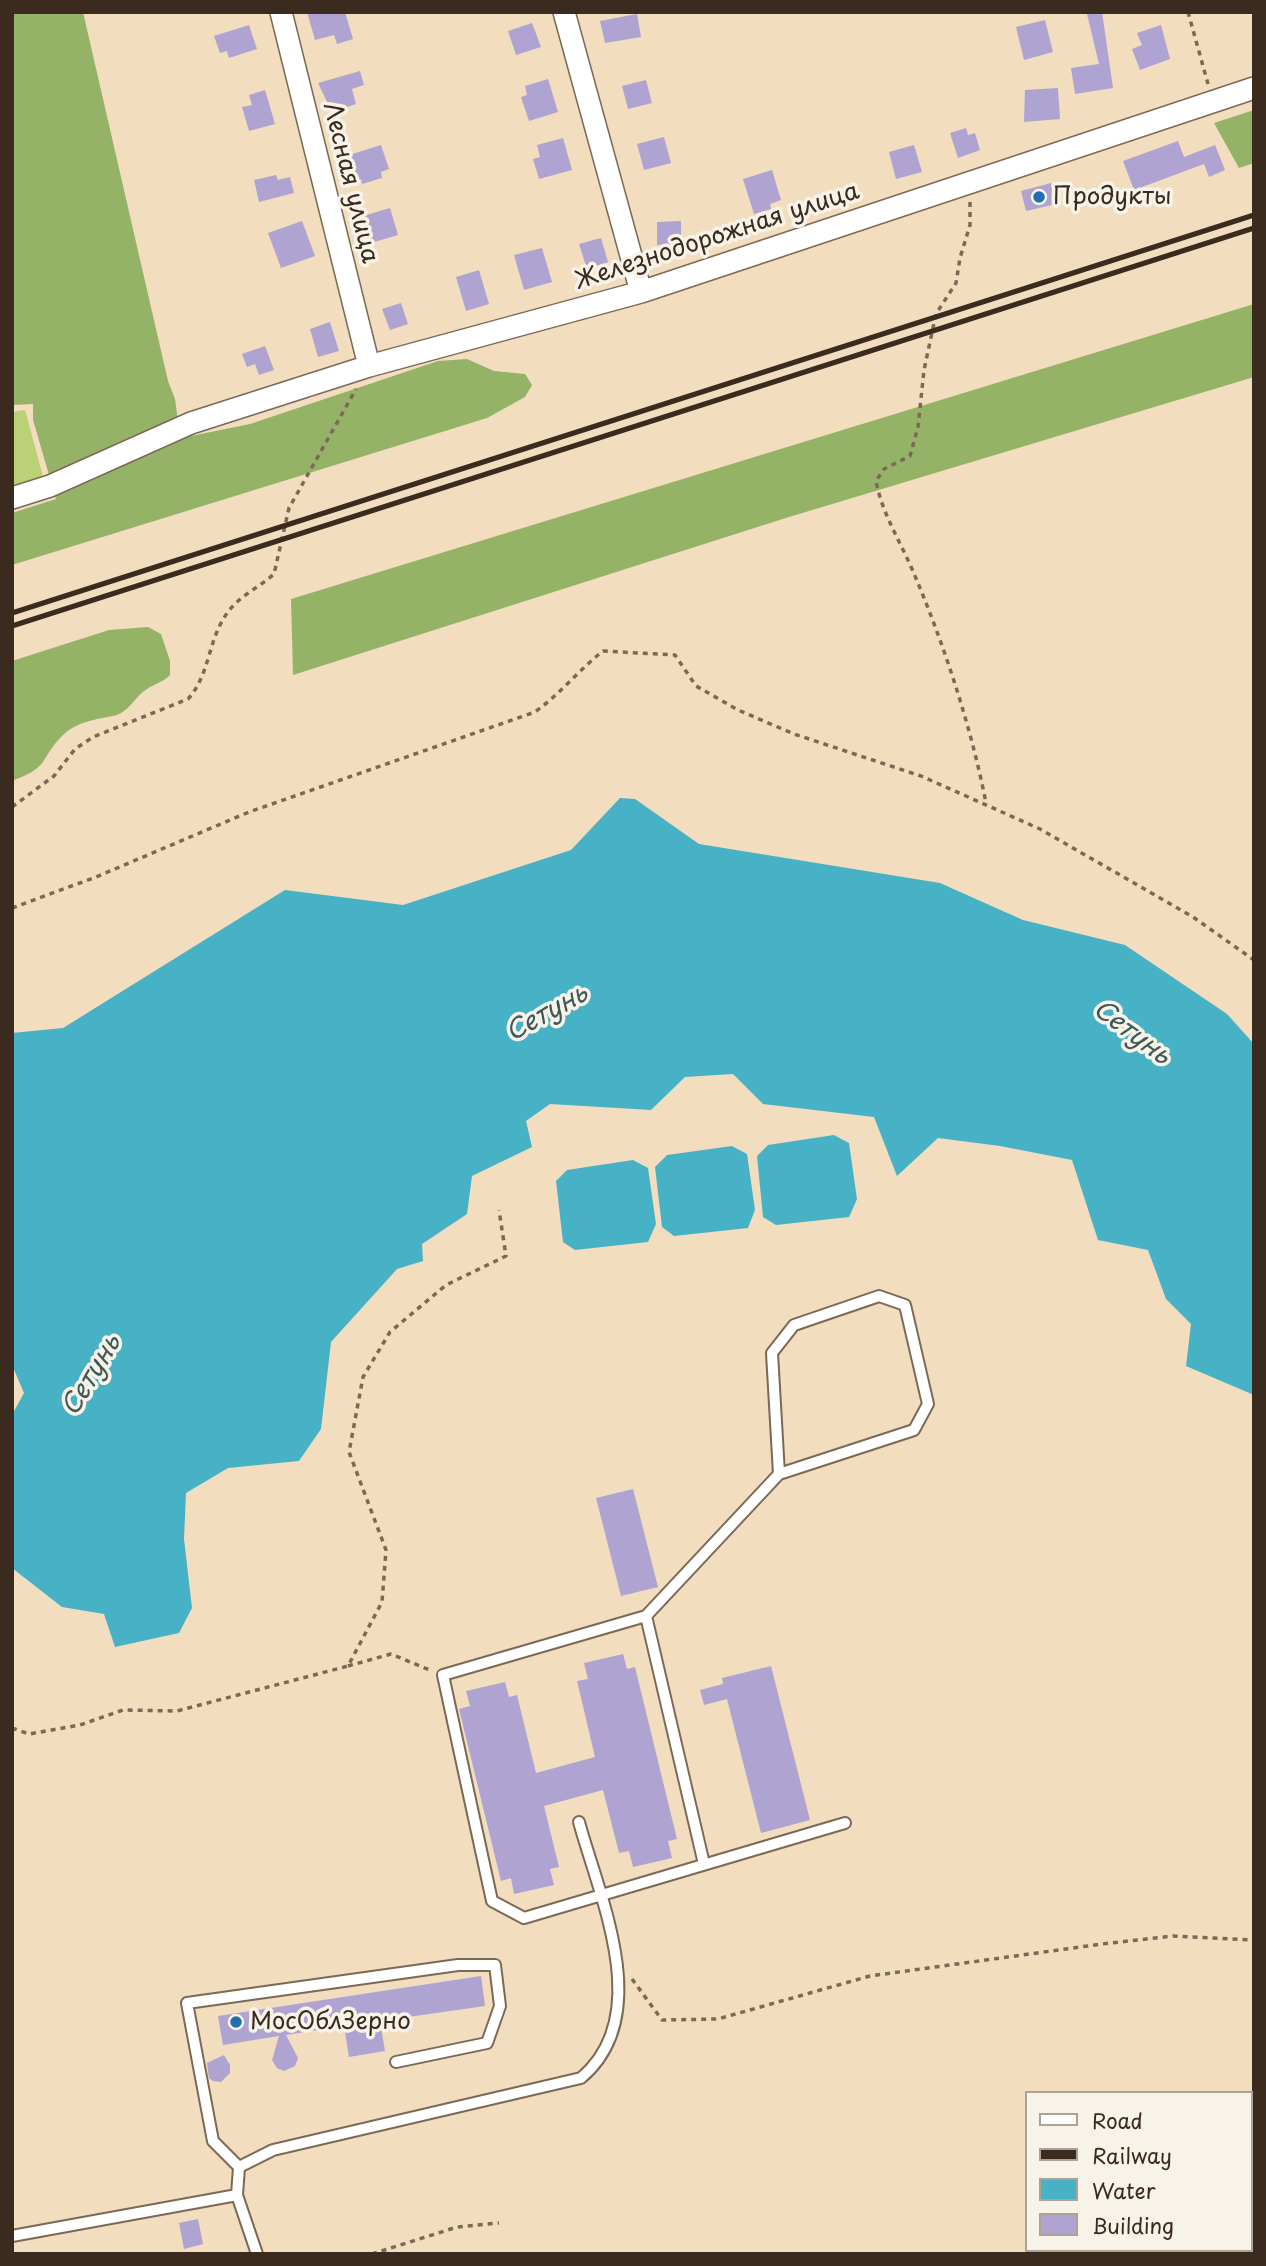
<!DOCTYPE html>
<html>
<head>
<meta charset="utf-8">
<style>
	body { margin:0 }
	#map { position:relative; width:1266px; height:2266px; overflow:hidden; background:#f2ddbf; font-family:"Playpen Sans",sans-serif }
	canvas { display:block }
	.frame { position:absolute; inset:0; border:14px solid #3b2a1e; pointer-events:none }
	.legend { position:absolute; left:1025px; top:2091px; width:228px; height:161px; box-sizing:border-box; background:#f7f3e8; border:2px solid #aca397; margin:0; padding:9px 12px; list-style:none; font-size:21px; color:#3b2a1e }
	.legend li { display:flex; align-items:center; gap:14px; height:35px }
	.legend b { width:35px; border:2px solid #aca397 }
</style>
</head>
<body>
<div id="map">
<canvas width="1266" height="2266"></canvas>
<div class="frame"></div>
<ul class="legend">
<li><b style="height:9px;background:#fff"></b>Road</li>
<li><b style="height:9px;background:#3b2a1e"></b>Railway</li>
<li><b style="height:19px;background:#47b1c6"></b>Water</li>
<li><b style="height:19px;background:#aea3d1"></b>Building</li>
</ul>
</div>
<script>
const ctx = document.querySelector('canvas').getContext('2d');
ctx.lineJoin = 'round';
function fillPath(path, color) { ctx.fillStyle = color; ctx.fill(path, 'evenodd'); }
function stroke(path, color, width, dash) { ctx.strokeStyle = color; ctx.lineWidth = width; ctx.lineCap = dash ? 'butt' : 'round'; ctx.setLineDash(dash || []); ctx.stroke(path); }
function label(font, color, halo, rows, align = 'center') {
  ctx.font = font + ' "Playpen Sans",sans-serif'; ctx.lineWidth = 7; ctx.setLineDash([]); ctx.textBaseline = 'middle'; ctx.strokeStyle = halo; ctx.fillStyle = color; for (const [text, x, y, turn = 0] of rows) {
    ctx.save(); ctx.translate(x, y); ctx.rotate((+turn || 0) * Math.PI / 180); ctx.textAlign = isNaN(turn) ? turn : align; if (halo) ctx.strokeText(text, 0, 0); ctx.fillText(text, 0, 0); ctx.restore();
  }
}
const green = new Path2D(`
	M25 410 48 495 12 506V412Z`);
const forest = new Path2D(`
	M12 12H83L168 381 175 399 179 428 191 436 250 424 438 361 467 359 494 371 525 374 532 385 525 397 487 418 12 565V513L56 499 33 420V404L12 405Z
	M1254 110V163L1239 168 1214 123Z
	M1254 304V377L789 517 293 675 291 599Z
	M148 627 161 634 170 661V675C162 683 156 683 147 689 135 696 129 713 113 716 97 719 76 722 63 735 38 760 52 766 12 781V661L109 630Z`);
const water = new Path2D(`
	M620 798 635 799 699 844 940 883 1023 920 1125 945 1227 1014 1254 1044V1395L1186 1366 1191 1324 1166 1299 1148 1250 1098 1240 1072 1160 1000 1146 938 1138 897 1176 874 1117 763 1104 733 1074 685 1077 651 1110 550 1104 526 1121 532 1147 472 1176 467 1214 422 1244 423 1261 397 1269 331 1342 321 1429 299 1461 228 1468 186 1493 184 1539 192 1608 179 1633 115 1647 104 1614 62 1607 12 1568V1415L24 1393 12 1365V1033L63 1028 285 890 403 905 571 850Z
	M834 1135 849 1143 857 1199 849 1217 776 1225 763 1217 757 1156 768 1145Z
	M732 1146 747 1154 755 1210 748 1228 674 1236 662 1227 655 1167 667 1155Z
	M633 1160 648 1168 656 1224 648 1242 575 1250 563 1242 556 1181 567 1170Z`);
const building = new Path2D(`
	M307 12H345L353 39 337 44 334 35 315 40Z
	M1102 12 1113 88 1075 94 1071 68 1099 64 1087 14Z
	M637 14 641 37 605 43 600 21Z
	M1045 20 1053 52 1024 60 1016 27Z
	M532 23 541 47 516 55 508 31Z
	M249 25 257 49 229 58 227 51 220 53 214 36Z
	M1161 25 1170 59 1140 70 1132 49 1142 45 1137 33Z
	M360 71 364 85 352 89 356 104 332 112 318 83Z
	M548 79 558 112 529 121 521 97 527 95 525 86Z
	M646 80 652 103 628 109 622 86Z
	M1058 88 1060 119 1024 122 1025 90Z
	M265 90 275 124 249 131 242 107 252 105 249 95Z
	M966 128 968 135 975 133 980 150 958 158 950 133Z
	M664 137 671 163 644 170 637 144Z
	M563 138 572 170 539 179 533 159 540 157 537 145Z
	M1178 141 1184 157 1215 145 1225 170 1209 177 1204 164 1134 190 1123 161Z
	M381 145 389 169 381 172 382 178 362 184 361 179 356 181 349 155Z
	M914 145 922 172 896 179 889 152Z
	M772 170 781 200 770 204 771 209 754 214 743 179Z
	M276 175 278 180 290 177 294 193 259 202 254 180Z
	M1051 183 1056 204 1026 211 1021 191Z
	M390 208 398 235 371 243 363 216Z
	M302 221 315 256 281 268 268 233Z
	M681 221V244L657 245V222Z
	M601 238 608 262 587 269 579 244Z
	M542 248 552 282 524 290 514 255Z
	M479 270 489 304 466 311 456 277Z
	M401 303 408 324 390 330 382 309Z
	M330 322 339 351 318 357 310 329Z
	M265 346 274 370 259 375 255 364 247 367 242 354Z
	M633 1489 658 1587 621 1596 596 1498Z
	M623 1654 627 1669 635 1667 677 1839 668 1841 672 1858 633 1867 629 1851 619 1853 603 1790 544 1806 559 1867 550 1869 554 1885 514 1894 511 1878 501 1881 459 1709 470 1706 466 1691 505 1682 509 1697 517 1695 536 1773 595 1757 577 1681 588 1679 584 1663Z
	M771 1666 810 1820 761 1833 727 1699 704 1705 700 1690 723 1684 722 1678Z
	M481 1976 485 2006 380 2021 385 2051 349 2057 344 2026 286 2035 298 2058 295 2066 284 2071 277 2068 272 2060 279 2036 223 2045 218 2016Z
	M224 2055 230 2065V2073L221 2082 213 2081 209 2078 207 2063Z
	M198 2219 203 2244 184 2249 179 2223Z`);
const path = new Path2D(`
	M1188 12 1208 84
	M970 202V225L960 258 956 283 936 314 924 370 918 427 910 456 884 469 876 481C882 513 899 539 912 569 943 641 971 726 986 803
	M12 807 54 776 75 749 93 737 188 699C209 676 208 643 224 618 235 598 257 589 274 574L289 508 356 389
	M12 908 96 877 249 812 535 712C560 694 579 670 603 651L675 655 696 686 738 710 794 734 921 776 1040 829 1193 917 1254 960
	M348 1666 391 1654 432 1671
	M12 1728 29 1734 80 1725 123 1710 177 1711 348 1666 382 1602 386 1550 349 1452 363 1377 390 1332 446 1285 506 1256 499 1210
	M632 1979 662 2020 718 2019 870 1976 1102 1944 1173 1936 1254 1940
	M372 2254 457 2227 499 2223`);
const service = new Path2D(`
	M646 1616 779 1474 914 1430 928 1404 905 1305 879 1296 794 1325 772 1353 779 1474
	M704 1864 646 1616 443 1675 492 1901 524 1918 845 1823
	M239 2167 213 2141 187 2003 458 1965H495L500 2006 487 2043 396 2062
	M12 2236 237 2195
	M257 2254 237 2195 239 2167 273 2150 581 2078C655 2016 600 1899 579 1822`);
const minor = new Path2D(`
	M281 12 369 366
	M564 12 641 292
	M12 498 50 486 191 423 369 366 641 292 1254 88`);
const rail = new Path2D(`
	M12 613 1254 215
	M12 626 1254 228`);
const markers = [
	[1039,197,7,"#1f6fb2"],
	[236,2022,7,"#1f6fb2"]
];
const streetNames = [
	["Лесная улица",350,183,76],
	["Железнодорожная улица",717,237,-18]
];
const poiNames = [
	["Продукты",1053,197],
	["МосОблЗерно",250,2022]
];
const waterNames = [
	["Сетунь",547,1014,-29],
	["Сетунь",1131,1033,37],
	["Сетунь",92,1376,-59]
];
fillPath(green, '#bbd176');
fillPath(forest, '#94b367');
fillPath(water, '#47b1c6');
fillPath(building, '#aea3d1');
stroke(service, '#7b6956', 14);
stroke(minor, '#7b6956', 24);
stroke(path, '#7b6956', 3.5, [5, 5]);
stroke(service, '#fff', 10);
stroke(minor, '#fff', 21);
stroke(rail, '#3b2a1e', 5);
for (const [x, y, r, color] of markers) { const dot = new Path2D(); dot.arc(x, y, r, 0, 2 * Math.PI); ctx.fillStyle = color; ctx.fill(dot); stroke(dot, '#f7f3e8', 2.5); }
label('24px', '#3b2a1e', '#f7f3e8', streetNames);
label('24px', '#3b2a1e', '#f7f3e8', poiNames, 'left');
label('italic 26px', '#3f5959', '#f7f3e8', waterNames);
</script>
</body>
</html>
